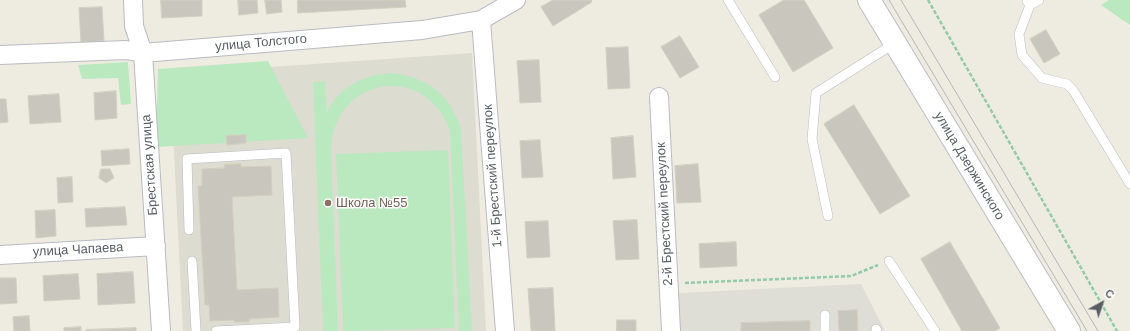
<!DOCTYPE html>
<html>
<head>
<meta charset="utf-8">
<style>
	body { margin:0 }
	#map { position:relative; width:1130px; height:331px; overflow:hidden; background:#eeece1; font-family:Helvetica,sans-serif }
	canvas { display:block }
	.north { position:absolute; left:1082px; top:283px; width:40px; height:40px; -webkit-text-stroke:3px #fff; paint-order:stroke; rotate:40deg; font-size:11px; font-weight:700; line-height:16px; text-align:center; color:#595d64 }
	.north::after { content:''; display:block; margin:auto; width:14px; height:18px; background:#595d64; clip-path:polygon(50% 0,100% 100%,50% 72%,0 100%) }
</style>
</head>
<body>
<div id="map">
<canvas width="1130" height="331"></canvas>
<div class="north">С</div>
</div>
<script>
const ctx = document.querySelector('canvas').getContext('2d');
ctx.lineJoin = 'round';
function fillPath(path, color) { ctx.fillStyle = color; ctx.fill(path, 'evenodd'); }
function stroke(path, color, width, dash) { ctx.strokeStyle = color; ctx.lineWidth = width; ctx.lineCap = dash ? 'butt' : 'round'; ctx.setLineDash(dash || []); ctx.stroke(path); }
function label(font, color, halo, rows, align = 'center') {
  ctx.font = font + ' Helvetica,sans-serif'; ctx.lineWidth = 3; ctx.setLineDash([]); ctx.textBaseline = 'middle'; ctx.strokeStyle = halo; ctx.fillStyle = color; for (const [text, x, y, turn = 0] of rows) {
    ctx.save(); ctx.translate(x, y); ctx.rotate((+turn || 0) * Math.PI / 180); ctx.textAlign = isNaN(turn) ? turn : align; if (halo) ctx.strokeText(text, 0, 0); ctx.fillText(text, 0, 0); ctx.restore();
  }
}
const industrial = new Path2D(`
	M861 284 885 331H679V293Z`);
const education = new Path2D(`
	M472 53 486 331H183L170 74Z`);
const green = new Path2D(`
	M1109 0H1130V25L1101 5Z
	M268 61 308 138 156 147 158 69Z
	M128 62 131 104 121 105 118 78 82 79 78 65Z
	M391 73C428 77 450 94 461 129L472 331H459L450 131C426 62 334 76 331 149L338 331H323L313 82 325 81 327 112C340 86 364 75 391 73Z
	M448 150 455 328 343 331 336 154Z`);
const building = new Path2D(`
	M161 0H202V16L162 18Z
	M238 0H257L258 13 239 15Z
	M265 0H281L282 12 267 14Z
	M298 0H405L406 7 298 13Z
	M553 0H591L592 2 553 26 541 7Z
	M784 0H804L833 48 793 72 759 15Z
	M102 7 104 41 81 43 79 8Z
	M1046 30 1060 54 1044 63 1030 39Z
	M680 36 699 67 680 78 661 47Z
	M628 47 630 88 608 89 606 48Z
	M539 60 541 102 520 103 517 61Z
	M116 91 117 118 95 120 94 93Z
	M59 94 61 122 30 124 28 96Z
	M0 99H6L8 122 0 123Z
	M854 105 910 196 880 214 824 124Z
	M246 135V143L227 145 226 136Z
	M633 136 636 177 613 179 611 138Z
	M540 140 543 177 522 178 520 141Z
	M129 149 130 164 102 166 101 151Z
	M241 164V167L271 166 272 195 232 197 237 290 278 288 279 317 249 319V322H234V320L210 321 209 305H205L198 186H202V169L225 168 224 165Z
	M698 164 701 202 677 203 675 166Z
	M101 169H110L114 178 106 183 99 178Z
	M72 177 73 202 58 203 57 178Z
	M125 207 127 225 86 227 85 209Z
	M55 210 56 236 36 238 35 211Z
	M637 220 639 259 616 260 613 221Z
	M548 221 550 257 527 258 525 222Z
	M736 242 737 266 700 268 699 244Z
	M950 242 1000 328 995 331H962L921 259Z
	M133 272 135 303 98 305 97 274Z
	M78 274 80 299 44 301 43 276Z
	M0 278H16L17 303 0 304Z
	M553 288 555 331H531L528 289Z
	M857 310 858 331H839L838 311Z
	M29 316 30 331H14L13 317Z
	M617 320H636V331H617Z
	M810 321V331H741V323Z
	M81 327V331H64V328Z
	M136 328V331H86V330Z`);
const path = new Path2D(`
	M928 0 1117 331
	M685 283 851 276 878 265`);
const service = new Path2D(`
	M728 0 775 77
	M1027 1 1030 5 1039 0
	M1030 5 1019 34 1022 55 1042 78 1067 84 1073 90 1130 184
	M828 216 812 139 816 93 895 43
	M189 230 187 159 286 153 295 327 216 331
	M192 261 196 331
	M889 261 935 331
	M825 315V331
	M876 329 877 331`);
const minor = new Path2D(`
	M133 0 134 26 143 53 161 331
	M481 20 505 331
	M0 55 126 50 143 53 422 30 481 20 516 0
	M659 97 671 331
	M0 255 156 246`);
const secondary = new Path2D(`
	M869 0 1069 331`);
const tram = new Path2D(`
	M889 0 1087 331
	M901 0 1098 331`);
const markers = [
	[328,203,4,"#8d6e63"]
];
const streetNames = [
	["улица Толстого",261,43,-5],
	["Брестская улица",150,165,-94],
	["улица Дзержинского",969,166,59],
	["1-й Брестский переулок",493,176,-94],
	["2-й Брестский переулок",665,214,-93],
	["улица Чапаева",78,250,-3]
];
const educationNames = [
	["Школа №55",336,203]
];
fillPath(industrial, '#deded6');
fillPath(education, '#dddcd0');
fillPath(green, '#bae9bf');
fillPath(building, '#c9c6be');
stroke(building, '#d3cfbf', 1);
stroke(service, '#b9bbc2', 10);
stroke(minor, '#b9bbc2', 20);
stroke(secondary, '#babdc4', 24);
stroke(path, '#93caa8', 2.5, [4, 2]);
stroke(service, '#fff', 9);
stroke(minor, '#fff', 18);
stroke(secondary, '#fff', 22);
stroke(tram, '#b5b6b7', 1);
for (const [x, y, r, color] of markers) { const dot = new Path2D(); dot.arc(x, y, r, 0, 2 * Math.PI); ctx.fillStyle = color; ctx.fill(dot); stroke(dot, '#fff', 1.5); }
label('13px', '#595d64', '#fff', streetNames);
label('13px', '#785e54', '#fff', educationNames, 'left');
</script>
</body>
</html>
